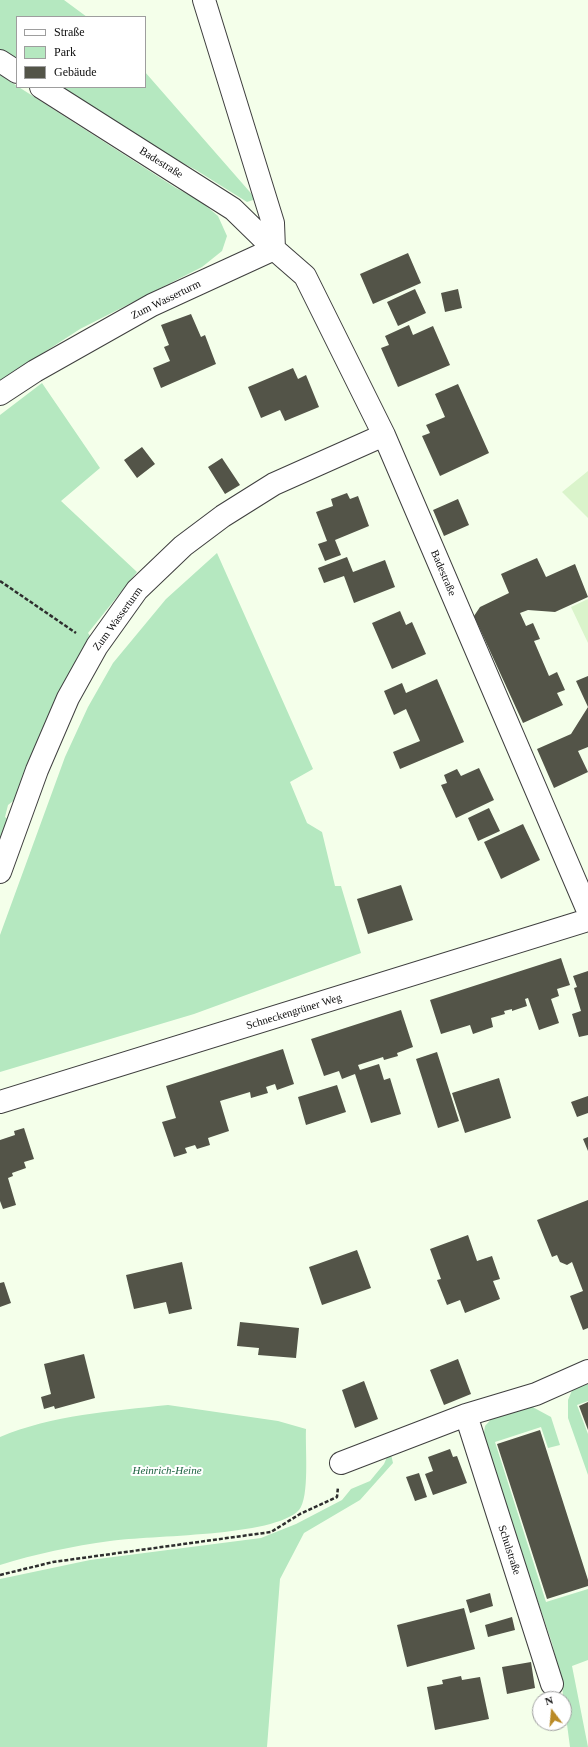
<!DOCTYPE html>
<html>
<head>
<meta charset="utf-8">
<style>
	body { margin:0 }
	#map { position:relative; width:588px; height:1747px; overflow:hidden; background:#f4ffea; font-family:"Times New Roman",serif }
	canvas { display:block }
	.legend { position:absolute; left:16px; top:16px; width:130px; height:72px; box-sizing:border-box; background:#fff; border:1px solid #9e9e9e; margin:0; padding:5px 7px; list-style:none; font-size:12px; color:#0c0c0c }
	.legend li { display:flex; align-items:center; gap:8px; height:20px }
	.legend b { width:20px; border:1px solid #9e9e9e }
	.north { position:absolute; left:532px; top:1691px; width:40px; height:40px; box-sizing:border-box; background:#fff; border:1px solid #9e9e9e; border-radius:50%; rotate:344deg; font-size:11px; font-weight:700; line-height:16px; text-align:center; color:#0c0c0c }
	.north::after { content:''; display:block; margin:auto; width:14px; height:18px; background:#ba8a26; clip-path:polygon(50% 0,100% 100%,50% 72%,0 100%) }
</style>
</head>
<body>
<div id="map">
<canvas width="588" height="1747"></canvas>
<ul class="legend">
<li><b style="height:5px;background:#fff"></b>Straße</li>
<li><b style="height:11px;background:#b5e8c0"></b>Park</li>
<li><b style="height:11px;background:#535448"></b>Gebäude</li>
</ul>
<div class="north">N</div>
</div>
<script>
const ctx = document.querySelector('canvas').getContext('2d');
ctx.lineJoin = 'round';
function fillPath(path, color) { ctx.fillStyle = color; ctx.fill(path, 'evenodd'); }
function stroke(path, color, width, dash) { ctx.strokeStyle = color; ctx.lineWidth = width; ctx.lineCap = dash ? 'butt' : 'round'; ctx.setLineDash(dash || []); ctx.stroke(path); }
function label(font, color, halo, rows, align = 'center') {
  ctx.font = font + ' "Times New Roman",serif'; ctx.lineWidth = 4; ctx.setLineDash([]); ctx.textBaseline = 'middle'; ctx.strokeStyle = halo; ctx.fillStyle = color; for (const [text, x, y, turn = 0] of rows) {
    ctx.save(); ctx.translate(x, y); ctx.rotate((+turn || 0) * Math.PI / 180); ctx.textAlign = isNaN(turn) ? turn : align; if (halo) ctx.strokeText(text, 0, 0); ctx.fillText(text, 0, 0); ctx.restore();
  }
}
const farmland = new Path2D(`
	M588 471V518L562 492Z
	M588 599V643L571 607Z`);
const green = new Path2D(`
	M0 0H64L87 17H17V61L0 50Z
	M145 72 256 199 247 202 196 170 153 148 56 87H145Z
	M0 75 176 188 199 200 218 216 227 236 222 251 202 267 80 329 0 381Z
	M42 383 100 468 61 501 137 572 88 633 91 637 21 795 8 805 5 817 9 820 0 852V415Z
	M217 553 313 769 290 782 307 823 322 832 335 886H341L361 953 194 1014 0 1072V935L65 757 88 707 113 663 166 599Z
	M588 1383V1401L577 1405 588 1434V1475L568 1418V1400L573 1388Z
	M527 1404 551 1417 560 1445 548 1448 541 1427 495 1442 546 1602 588 1589V1660L572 1666 588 1747H570L561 1679 552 1643 483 1439 485 1426 494 1416Z
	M168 1405 278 1421 306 1429C305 1447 310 1497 299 1510 274 1537 150 1535 110 1541 73 1546 35 1554 0 1565V1437C52 1415 112 1411 168 1405Z
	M390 1450 393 1463 360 1500 304 1533 280 1579 267 1747H0V1579L90 1560 261 1538 296 1524 342 1500 351 1489 370 1481 384 1464Z`);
const building = new Path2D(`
	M408 253 421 283 373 304 360 274Z
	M415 289 426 313 398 326 387 302Z
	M458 289 462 308 445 312 441 293Z
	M191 314 201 337 205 335 216 364 161 388 153 368 170 361 164 347 169 345 161 325Z
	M409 325 413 335 433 326 450 365 398 387 381 348 389 345 385 336Z
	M293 368 298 379 306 375 319 407 285 421 280 410 261 418 248 387Z
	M458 384 489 453 440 476 422 436 430 433 426 425 445 417 435 394Z
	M142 447 155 464 137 478 124 460Z
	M222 458 240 485 225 494 208 467Z
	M347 493 350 499 358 496 369 526 335 540 341 555 325 561 318 544 327 541 316 512 333 506 331 499Z
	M458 499 469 525 444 536 433 510Z
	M347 557 353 572 385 560 395 587 354 603 344 576 324 583 318 568Z
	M537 558 546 577 575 564 588 597 555 612 528 610 520 613 526 626 533 623 540 639 534 641 549 676 557 672 565 690 557 693 563 705 523 723 474 616 480 607 509 593 501 574Z
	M400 611 406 625 412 622 426 654 392 669 372 623Z
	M588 676V747L578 751 588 772 554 788 537 749 571 734 588 707 576 681Z
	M437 679 464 742 400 769 393 752 420 741 406 709 394 715 384 691 402 683 406 693Z
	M479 768 494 800 456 818 441 785 447 783 444 775 457 769 461 776Z
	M489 808 500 831 478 841 468 818Z
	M523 824 540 860 501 879 484 842Z
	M401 885 413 920 368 934 357 899Z
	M561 958 570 985 557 989 559 996 551 999 559 1023 539 1030 528 998 525 999 527 1006 512 1011V1009L504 1011 505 1014 491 1018 493 1027 473 1034 470 1025 441 1034 430 1000Z
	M588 971V1035L579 1037 572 1014 581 1011 574 988 577 987 573 976Z
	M401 1010 413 1047 397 1053 398 1056 384 1060 383 1057 358 1065 360 1070 379 1064 384 1080 390 1078 401 1114 371 1123 355 1074 342 1079 339 1071 324 1076 311 1039Z
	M283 1049 294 1084 277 1090 275 1084 266 1087 268 1093 251 1098 250 1092 220 1101 229 1131 208 1138 210 1145 197 1149 195 1145 185 1148 187 1153 174 1157 162 1122 176 1118 166 1086Z
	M437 1052 459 1121 438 1128 416 1059Z
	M499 1078 511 1118 465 1133 452 1093Z
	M337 1085 346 1112 306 1125 298 1097Z
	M588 1096V1113L577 1117 571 1102Z
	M24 1128 34 1159 24 1162 26 1168 12 1173 13 1176 8 1178 16 1205 3 1209 0 1201V1140L15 1135 14 1131Z
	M588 1137V1151L583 1139Z
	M588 1200V1328L583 1330 570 1296 583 1291 572 1262 567 1265 560 1262 557 1255 552 1257 537 1220Z
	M468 1235 477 1261 492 1256 500 1279 493 1281 500 1299 465 1313 460 1300 447 1305 437 1280 441 1279 430 1249Z
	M357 1250 371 1288 322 1305 309 1267Z
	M182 1262 192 1309 169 1314 166 1302 134 1309 126 1275Z
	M4 1282 11 1303 0 1307V1283Z
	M240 1322 299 1328 296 1358 258 1355 259 1348 237 1346Z
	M84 1354 95 1398 55 1409 54 1406 44 1409 41 1397 51 1394 44 1364Z
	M458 1359 471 1394 444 1405 430 1370Z
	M364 1381 378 1419 355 1428 342 1390Z
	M588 1402V1430L579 1406Z
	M540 1430 588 1580V1586L547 1599 497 1444Z
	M450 1449 453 1457 457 1456 467 1483 433 1495 425 1474 433 1471 428 1457Z
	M419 1473 427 1497 415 1501 406 1477Z
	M490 1593 493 1606 470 1613 466 1600Z
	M464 1608 475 1649 407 1667 397 1625Z
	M512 1617 515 1630 488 1637 485 1625Z
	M531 1662 535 1688 507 1694 502 1667Z
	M461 1676 462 1680 480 1677 489 1719 435 1730 427 1687 443 1684 442 1680Z`);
const path = new Path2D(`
	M0 581 76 633
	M0 1575 53 1562 271 1532 300 1514 337 1497 338 1487`);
const minor = new Path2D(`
	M0 61 17 72
	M41 87 233 209 274 249 273 223 204 0
	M0 394 35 371 152 305 274 249 305 276 384 435 588 911
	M0 872 37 770 68 698 97 646 137 590 183 546 223 516 274 484 384 435
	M0 1102 588 920
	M466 1415 552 1684
	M341 1463 466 1415 536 1394 588 1371`);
const streetNames = [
	["Badestraße",161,163,32],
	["Zum Wasserturm",166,300,-26],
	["Badestraße",443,573,67],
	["Zum Wasserturm",118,619,-54],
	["Schneckengrüner Weg",294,1012,-17],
	["Schulstraße",509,1550,72]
];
const parkNames = [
	["Heinrich-Heine",167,1471]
];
fillPath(farmland, '#daf4cb');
fillPath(green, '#b5e8c0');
fillPath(building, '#535448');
stroke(minor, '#3f3f3f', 24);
stroke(path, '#2e2e2e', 2.5, [4, 2]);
stroke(minor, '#fff', 22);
label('11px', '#0c0c0c', '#fff', streetNames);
label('italic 11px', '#1d6241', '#fff', parkNames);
</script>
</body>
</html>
